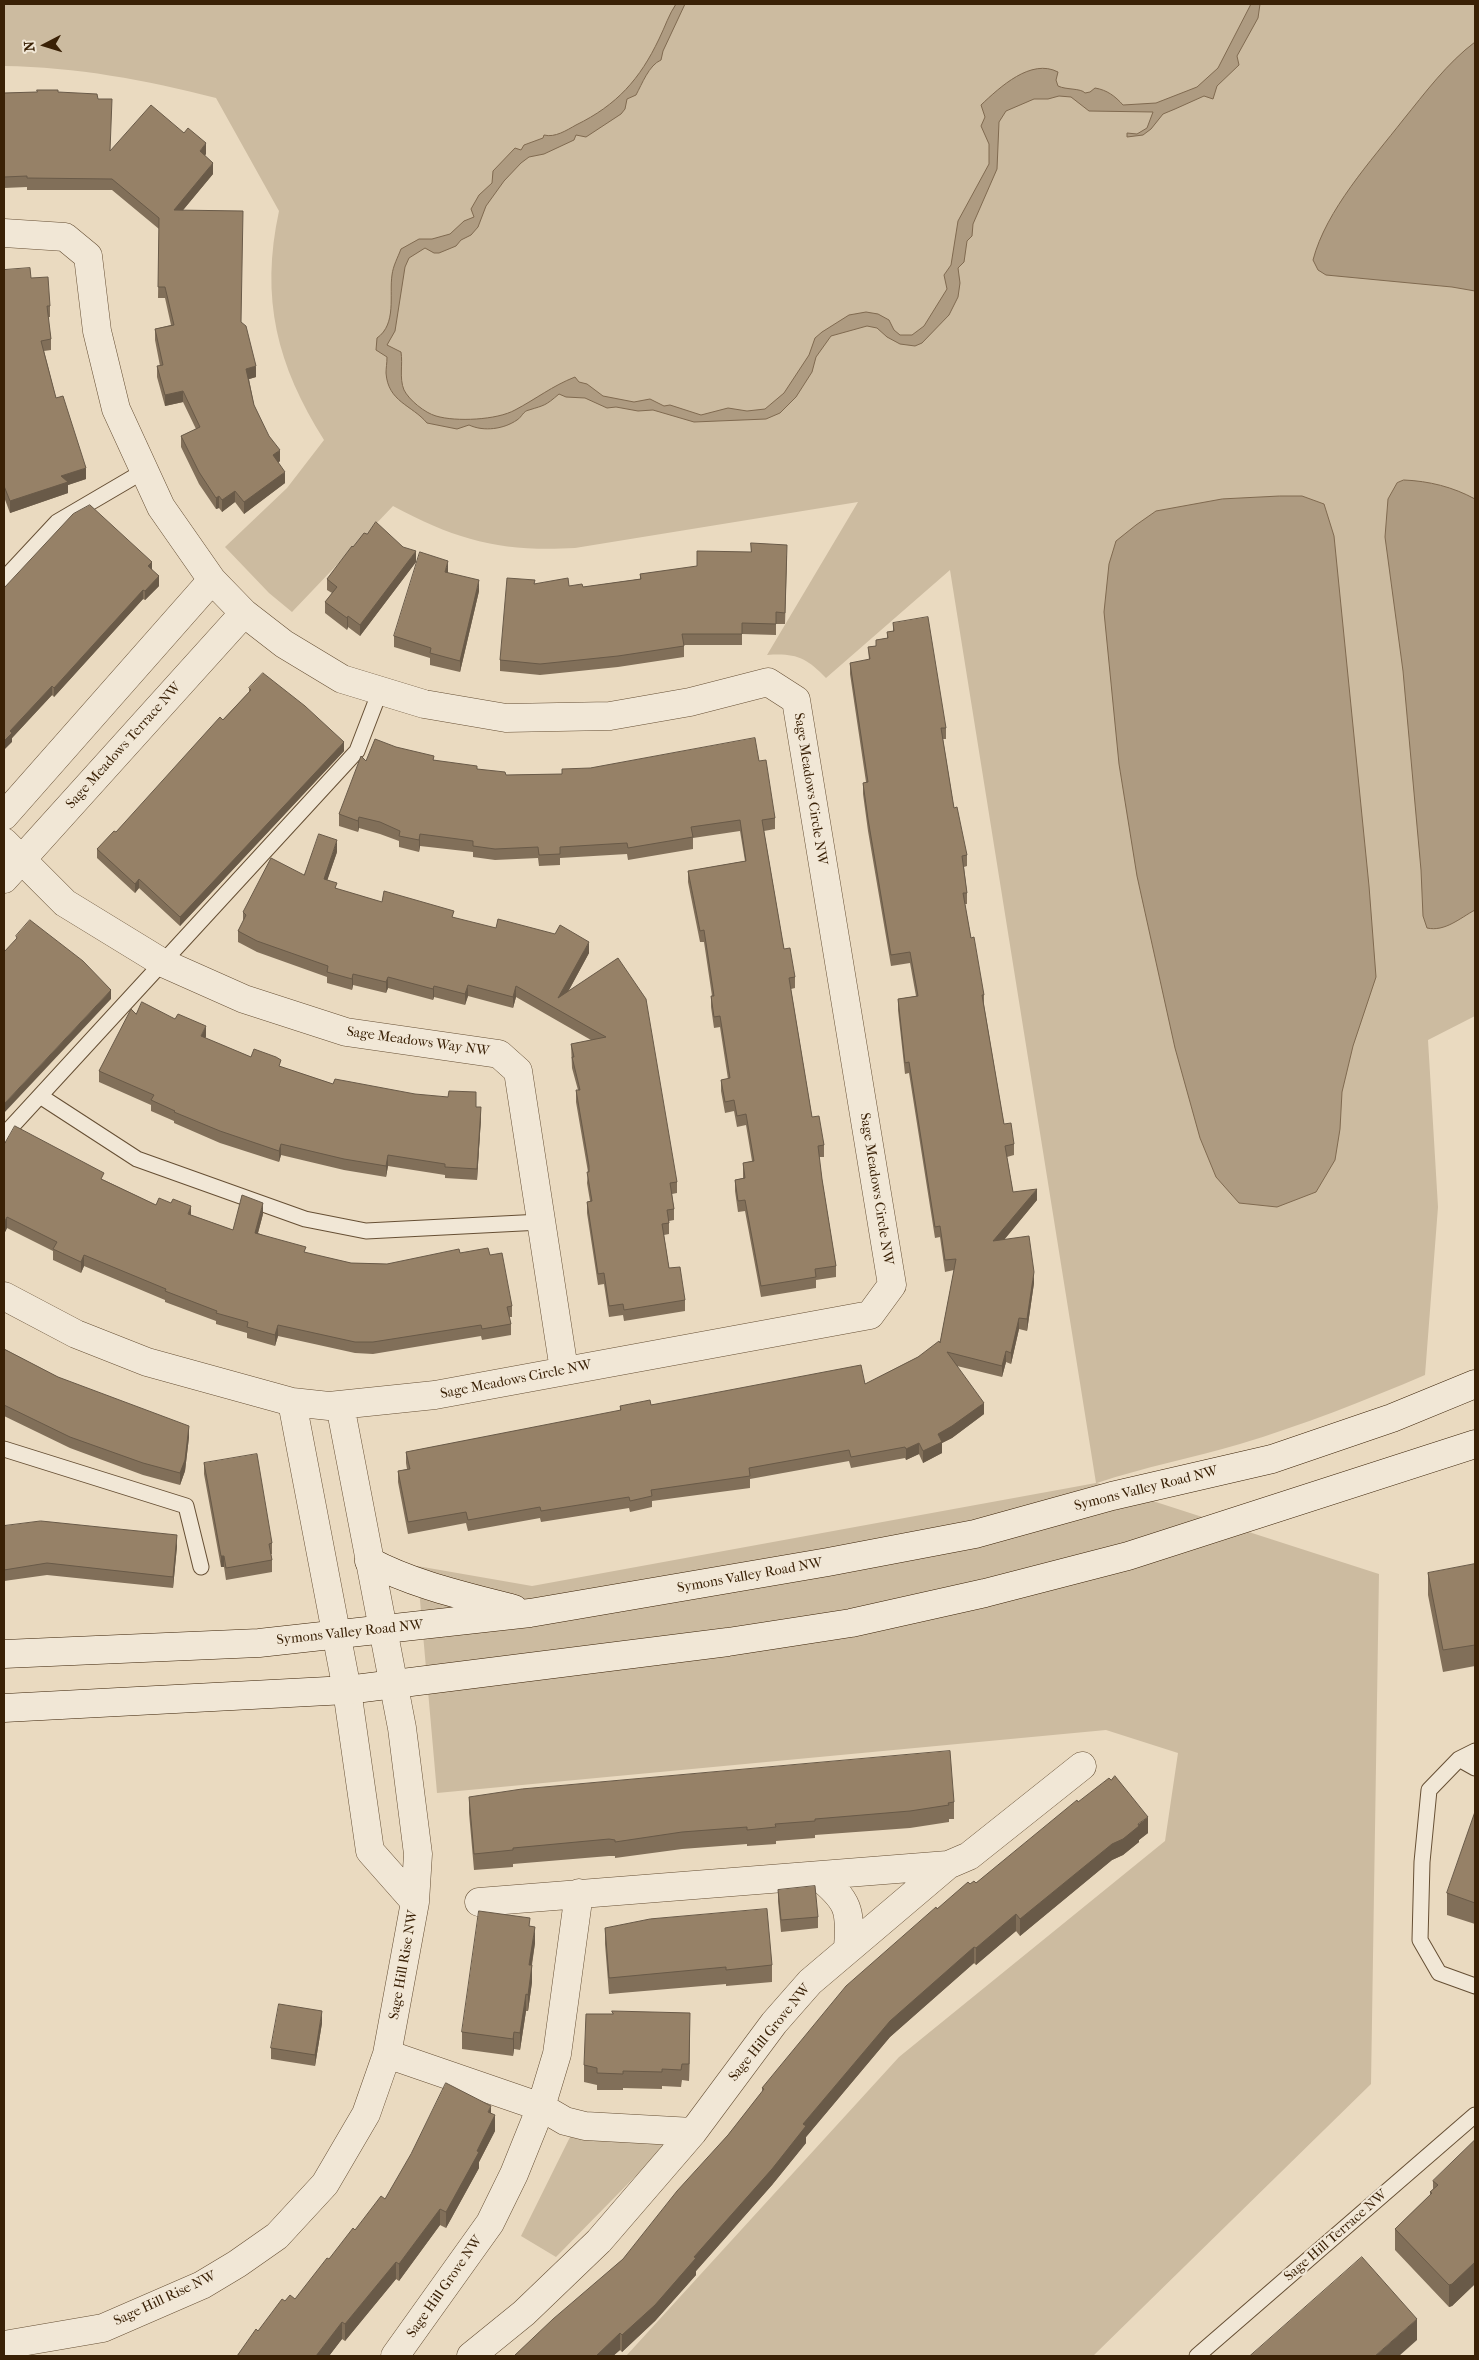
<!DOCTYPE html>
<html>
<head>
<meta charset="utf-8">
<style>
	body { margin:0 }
	#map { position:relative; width:1479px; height:2360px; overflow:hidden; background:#eadac0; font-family:"IM FELL French Canon",serif }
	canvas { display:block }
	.frame { position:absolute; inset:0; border:5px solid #3a2106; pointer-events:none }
	.north { position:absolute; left:20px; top:20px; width:50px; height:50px; -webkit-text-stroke:4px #f1e7d6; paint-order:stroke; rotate:265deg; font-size:14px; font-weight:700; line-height:20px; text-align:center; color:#3a2106 }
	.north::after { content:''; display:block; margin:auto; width:18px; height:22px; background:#3a2106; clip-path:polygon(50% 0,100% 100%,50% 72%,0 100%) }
</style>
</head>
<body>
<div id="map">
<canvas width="1479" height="2360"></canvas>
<div class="frame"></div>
<div class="north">N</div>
</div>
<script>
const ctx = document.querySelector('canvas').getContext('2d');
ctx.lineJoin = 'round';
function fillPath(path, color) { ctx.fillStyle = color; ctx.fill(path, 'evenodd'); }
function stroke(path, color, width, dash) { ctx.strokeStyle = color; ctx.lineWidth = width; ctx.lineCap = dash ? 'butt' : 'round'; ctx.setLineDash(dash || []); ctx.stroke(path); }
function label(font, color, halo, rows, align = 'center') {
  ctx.font = font + ' "IM FELL French Canon",serif'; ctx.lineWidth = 4.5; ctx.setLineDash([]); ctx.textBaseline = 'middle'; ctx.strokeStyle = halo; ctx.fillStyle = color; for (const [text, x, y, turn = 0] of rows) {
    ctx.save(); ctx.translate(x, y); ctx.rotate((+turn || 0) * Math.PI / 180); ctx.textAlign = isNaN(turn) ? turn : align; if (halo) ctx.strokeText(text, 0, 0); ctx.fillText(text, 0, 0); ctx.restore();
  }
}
const green = new Path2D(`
	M4 4H1475V1016L1428 1040 1438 1207 1425 1375C1364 1401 1303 1425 1240 1444 1193 1458 1144 1467 1097 1483L1379 1574 1371 2084 1093 2356H626L899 2057 1165 1841 1178 1753 1106 1730 437 1793 417 1566 532 1586 1096 1483 950 570 826 678C806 657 795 653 767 655L858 502 575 548C502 552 458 541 393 506L292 612 269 593 225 547 287 488 324 440C277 365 260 299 279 211L216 98C146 80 76 67 4 66Z
	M572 2133 670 2141 556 2257 521 2236Z`);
const water = new Path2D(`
	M676 4H685L663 51 661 60C649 65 642 84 636 95L627 99 625 109 621 114 586 137 576 135 574 140 544 154 529 157 521 163 504 181 486 206 478 227 471 235 461 240 456 246 439 253H434L425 248 409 258 405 267 395 331 387 345 401 352C403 364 399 378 404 390 409 400 425 413 436 416 456 422 497 420 515 410 536 399 552 386 575 377L579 382 587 384 603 396 634 402 650 399 664 406 670 405 701 415 728 408 747 411 765 409 784 393 809 355 815 338 822 332 849 315 866 312 878 314 889 320 894 330 900 335H912L924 326 947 289 944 275 951 265 958 221 989 164V144L981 126 985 117 981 105C1000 87 1031 58 1058 72L1056 80 1058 86C1066 90 1081 88 1085 93L1090 92 1095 88C1107 90 1115 96 1123 105L1156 103 1197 87 1218 68 1251 4H1260L1258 18 1237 56 1239 65 1217 86 1213 99 1204 96 1175 109 1163 114 1151 129 1143 135 1127 137V133L1137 134 1147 128 1153 112 1089 111 1071 97 1059 96 1048 99H1034L1006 111 999 122 997 169 973 224 972 236 967 241 964 262 958 268 960 283 958 297 949 315 922 343 915 346 900 344 887 337 877 328 867 326 831 336 816 357 812 372 796 397 780 413 766 419 694 422 653 410 638 411 616 407 607 408 585 398 566 397 559 394C545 406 545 405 529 410 523 411 522 417 517 420 504 429 484 432 469 425L457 429 427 423C412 405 388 402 386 373 386 368 387 363 387 357L376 350 377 338C397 324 389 295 392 275 393 266 398 257 401 249L419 239H432L450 234 464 221 474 217 471 209 479 195 492 183 493 171 515 148 521 150 524 145 543 138 544 135C555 138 567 130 576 125 617 105 640 79 659 39 665 27 669 14 676 4Z
	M1475 42V291L1452 287 1326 275 1318 270 1313 260C1326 210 1371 161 1403 120 1425 93 1447 63 1475 42Z
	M1404 480C1429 481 1453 487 1475 499V910C1460 918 1445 932 1427 928L1423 916 1421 870 1403 671 1385 537 1388 499 1397 483Z
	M1280 496H1302L1324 504 1334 536 1369 886 1376 977 1353 1046 1342 1092 1340 1129 1335 1160 1316 1192 1277 1207 1239 1203 1216 1177 1200 1138 1175 1048 1137 876 1119 764 1104 612 1109 564 1116 541 1136 525 1156 511 1222 499Z`);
const service = new Path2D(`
	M4 579 57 522 144 471
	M40 1096 137 1159 305 1219 366 1231 541 1222
	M4 1135 357 751 380 691
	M4 1449 186 1506 201 1567
	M1475 1751 1459 1759 1429 1790 1422 1862 1420 1940 1439 1973 1475 1986
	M1459 1759 1475 1768
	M1197 2356 1475 2115`);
const minor = new Path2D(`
	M4 233 65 237 88 256 97 331 116 409 161 507 212 580 244 613 284 644 342 679 424 704 506 718 610 716 690 702 768 682 796 700 892 1285 870 1315 435 1395 329 1406 292 1402 147 1362 76 1334 4 1296
	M4 816 212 580
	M4 842 65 903 163 963 244 999 346 1032 499 1054 518 1071 564 1370
	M4 879 244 613
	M292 1402 347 1690 370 1851 415 1902
	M818 1876C849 1901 851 1910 848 1948
	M479 1902 948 1865
	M387 2054 541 2107 565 2121 585 2126 693 2132
	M4 2345 103 2328 202 2285 237 2264 277 2236 325 2184 366 2114 387 2054 415 1902 418 1854 402 1728 340 1405
	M395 2356 490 2223 514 2174 541 2107 557 2054 579 1893
	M471 2356 524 2313 599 2241 693 2132 774 2023 810 1982 948 1865 969 1856 1082 1766`);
const secondary = new Path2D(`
	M369 1561C414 1585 465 1596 514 1609
	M4 1654 259 1643 530 1613 828 1562 975 1534 1112 1496 1272 1459 1392 1418 1475 1384
	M4 1708 347 1690 728 1642 851 1623 985 1593 1128 1556 1475 1444`);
const wall = new Path2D(`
	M58 92 98 99 110 151 206 154 205 155 213 174 183 210 241 322 256 377 249 379 254 405 280 461 278 463 285 483 244 514 235 502 222 512 219 508 216 509 199 484 181 447V436L196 429 183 402 165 406 157 377V366H160L155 340V329L171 325 165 298H158L159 229 112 190H27V187L4 188V93Z
	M4 270 31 278 50 306V317H48L51 339V350L44 351 56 398 86 479 68 485V493L10 513 4 497Z
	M353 547 416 562 360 636 348 627 347 630 325 613V602L332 593 327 590V579Z
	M787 556 785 624H776V635L742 634V645H684V657L618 667 540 675 500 671V660L535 584 569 586 583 587 640 579V574Z
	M152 569 159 586 145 600 143 599 54 697 52 695 12 738V742L4 588Z
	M448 573 479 591 460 672 430 665V658L394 647V636Z
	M893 623 946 728V739H943L954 808 967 855V866L964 867 967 893V904H965L971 938 984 995V1005L1004 1124 1014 1144V1155L1007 1157 1013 1192 1037 1200 1004 1240 1034 1283 1027 1331 1019 1329 1011 1364 1006 1362 1002 1377 957 1366 984 1414 952 1438 942 1443V1453L923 1463 919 1454 906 1460 905 1458 851 1468 849 1461 750 1479V1488L652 1501V1507L630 1512 629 1508 541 1522 540 1518 468 1531 466 1523 408 1534 398 1482V1471L407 1469 406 1463V1452L620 1411V1406L651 1405 865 1384 918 1357 940 1343 954 1270 945 1272 940 1237 935 1238 909 1073 905 1074 898 1010V999L916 996 910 963 891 966 868 831 863 794V783L866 782 850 674V663L869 660 868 647 876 646V640L887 638V632L893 631Z
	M249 688 344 751 180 926 139 888 135 893 97 858V849L116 832 249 692Z
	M396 747 434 760 477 769 506 775 562 774 759 761 775 818V829L764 831 784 949 795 977V988L791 989 812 1117 824 1145V1157H819L822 1179 836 1266V1277L816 1280V1288L761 1297 745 1211 738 1212 735 1191V1180L743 1178V1163L752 1161 746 1125 737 1127 734 1111 725 1113 721 1091V1080L728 1079 720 1027 714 1028 711 1007V996H712L704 942H700L688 882V871L745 861 740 831 693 838V849L628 860 627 854 560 858V865L539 866 538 858 495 860 473 857V852L420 846 419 852 399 847V841L380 834 359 828 358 832 339 826V814L366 761Z
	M337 852 327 880 337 889 382 902 454 918 589 953 568 992 618 958 677 1182V1193L672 1194 674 1209V1220L669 1221V1234L664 1235 669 1268 685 1300V1311L624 1321 623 1315 609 1317 604 1284 598 1285 587 1213V1202L590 1201 587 1183 588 1172 576 1102V1090H578L572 1068 571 1044 591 1040 516 997 513 1008 468 996 465 1005 434 997 433 1000 388 988 386 993 353 985 352 990 327 983V977L257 952 238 942V931L243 922V912L304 875Z
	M136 1014 205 1038 251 1057 333 1084 476 1107 481 1118 477 1180 445 1178V1175L388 1166 386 1177 344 1170 281 1155 279 1162 220 1143 174 1123V1121L151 1111V1105L99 1082V1071Z
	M4 1145 104 1180 156 1205 191 1215 233 1230 263 1214 258 1233 306 1253 351 1263 387 1264 460 1253 490 1255 512 1306V1317H509L511 1324V1335L482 1340 481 1336 373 1354 355 1353 278 1336 275 1346 247 1338V1333L216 1324V1321L165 1302V1300L84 1266 81 1273 53 1260V1251L7 1228 4 1234Z
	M4 1349 58 1377 189 1437 185 1471 180 1485 143 1475 70 1448 4 1416Z
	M204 1463 272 1543V1554H271L272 1560V1572L226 1580 224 1567H221L204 1474Z
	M4 1526 177 1546 173 1588 47 1575 4 1581Z
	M1475 1564V1666L1443 1672 1428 1595V1573Z
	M469 1797 954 1802V1819H949V1822L910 1828 815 1835V1838L776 1841V1844L747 1846V1844L682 1849 615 1858V1856H609L513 1864V1867L474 1870 469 1813Z
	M1078 1802 1148 1833 1139 1840V1842L1123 1855 1112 1860 1020 1936 1016 1931 976 1965 974 1963 890 2037 806 2137V2143L772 2185 696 2271V2275L655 2321 622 2352 620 2350 613 2356H514L623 2259 728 2135 762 2092V2088L937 1909 970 1884 976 1883Z
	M1475 1812V1924L1447 1915V1893Z
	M778 1890 818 1917V1928L781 1932 778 1901Z
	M530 1926 535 1943 532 1965V1982L528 2011H526L520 2050 514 2049 513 2056 462 2049V2032Z
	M605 1928 772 1965V1982L726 1986V1984L609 1994 605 1944Z
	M322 2023 315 2066 271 2059V2048Z
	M690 2030 689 2081 682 2080 681 2087 662 2086V2089L623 2088V2090H597V2085L584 2082V2065Z
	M491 2113 495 2131 479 2162V2168L446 2228 440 2225 399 2281 396 2279 345 2341 342 2339 329 2356H237L285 2301 295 2299 329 2259 355 2230 385 2199Z
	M1475 2140V2284L1452 2306 1449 2307 1395 2250V2229L1430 2195V2192L1433 2189V2181Z`);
const shadedWall = new Path2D(`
	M206 143V154L200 162V151Z
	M213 163V174L174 221V210Z
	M256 366V377L246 380V369Z
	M183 391V402L165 406V395Z
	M280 450V461L273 467V455Z
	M86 468V479L68 485V493L10 513V501L61 476Z
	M285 472V483L244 514V502Z
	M235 491V502L222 512V500Z
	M219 496V508L216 509V498Z
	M416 551V562L360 636V625Z
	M448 561V572L445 583V572Z
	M152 562V571L148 566Z
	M159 576V586L145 600V591Z
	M479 580V591L460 672V661Z
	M143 590V599L54 697V688Z
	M348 616V627L347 630V618Z
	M52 686V695L12 738V742L4 750V741L10 731Z
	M344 742V751L180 926V917Z
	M359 817V828L358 832V821Z
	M420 834V846L419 852V840Z
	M337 840V852L324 890V879Z
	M139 879V888L135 893V884Z
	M589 942V953L558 1010V998Z
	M353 974V985L352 990V979Z
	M388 977V988L386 993V982Z
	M468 985V996L465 1005V994Z
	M434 986V997L433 1000V989Z
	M516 986V997L513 1008V997Z
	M111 990V999L4 1113V1104Z
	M206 1026V1037L201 1047V1036Z
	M481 1107V1118L477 1180V1169Z
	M281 1144V1155L279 1162V1151Z
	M388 1155V1166L386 1177V1166Z
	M1037 1189V1200L993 1253V1241Z
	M263 1203V1214L255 1244V1233Z
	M191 1206V1217L188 1214Z
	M7 1217V1228L4 1234V1223Z
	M84 1255V1266L81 1273V1262Z
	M1034 1272V1283L1027 1331V1319Z
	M1019 1318V1329L1011 1364V1353Z
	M278 1325V1336L275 1346V1335Z
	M1006 1351V1362L1002 1377V1366Z
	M984 1403V1414L952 1438 942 1443V1453L923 1463V1451L938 1434Z
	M189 1426V1437L185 1471 180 1485V1473Z
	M919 1443V1454L906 1460V1449Z
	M177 1535V1546L173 1588V1577Z
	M221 1556H224V1567H221Z
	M1148 1817V1833L1139 1840V1842L1123 1855 1112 1860 1020 1936V1919L1112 1844Z
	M1016 1914V1931L976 1965V1948Z
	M535 1927V1943L529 1981V1965Z
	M974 1947V1963L890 2037 806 2137V2143L772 2185 696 2271V2275L655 2321 622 2352V2335L694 2257 803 2124 890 2021Z
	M532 1965V1982L528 2011V1995Z
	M526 1994V2011L520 2050V2033Z
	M322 2011V2023L315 2066V2055Z
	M690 2013V2030L689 2081V2064Z
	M514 2032V2049L513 2056V2039Z
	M491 2106V2121L495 2115V2131L479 2162V2168L446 2228V2212L477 2151 488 2112Z
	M440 2209V2225L399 2281V2264Z
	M396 2262V2279L345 2341V2324Z
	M1475 2262V2284L1452 2306 1449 2307V2285Z
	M1417 2319V2340L1399 2356H1375Z
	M342 2322V2339L329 2356H316Z
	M620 2333V2350L613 2356H596Z`);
const building = new Path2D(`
	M37 90H58V92L97 94 98 99H112L110 151 151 105 184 133 188 128 206 143 200 151 213 163 174 210 243 211 241 322 246 326 256 366 246 369 254 405 269 436 280 450 273 455 285 472 244 502 235 491 222 500 219 496 216 498 199 472 181 436 200 427 183 391 165 395 157 366 163 365 155 329 174 325 165 287H158L159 218 112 179 27 178V176L4 177V93L37 92Z
	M30 268 31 278 48 277 50 306H47L51 339 41 341 56 398 63 396 86 468 61 476 68 482 10 501 4 486V270Z
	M90 505 152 562 148 566 159 576 145 591 143 590 54 688 52 686 10 731 12 733 4 741V588L73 514Z
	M376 522 403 547 416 551 360 625 348 616 347 618 325 602 337 587 327 579 352 546 353 547 364 533 367 534Z
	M751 543 787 545 785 613 776 612V624L742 623V634H682L684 646 618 656 540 664 500 660 507 578 535 580 534 584 568 578 569 586 582 584 583 587 641 579 640 574 697 566V551L751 552Z
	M420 552 448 561 445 572 479 580 460 661 430 653 431 648 394 636Z
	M928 617 946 728H941L954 808 957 807 967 855 962 856 967 893H963L971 938 974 937 984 995H982L1004 1124 1011 1123 1014 1144 1005 1146 1013 1192 1037 1189 993 1241 1029 1236 1034 1272 1027 1319 1019 1318 1011 1353 1006 1351 1002 1366 947 1352 984 1403 952 1426 938 1434 942 1442 923 1451 919 1443 906 1449 905 1447 851 1457 849 1450 749 1468 750 1476 651 1490 652 1496 630 1501 629 1497 541 1511 540 1507 468 1520 466 1512 408 1522 398 1471 410 1469 406 1452 621 1410 620 1406 650 1400 651 1405 861 1365 865 1384 918 1357 939 1341 940 1343 956 1259 945 1260 940 1226 935 1227 909 1062 905 1063 898 999 918 996 910 952 891 955 868 819 863 783 868 782 850 663 870 659 868 647 876 646V640L888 638 887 632 894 631 893 623Z
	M263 673 305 706 344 742 180 917 139 879 135 884 97 849 114 831 116 832 220 717 223 720 251 690 249 688Z
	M755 738 759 761 766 760 775 818 762 820 784 949 790 948 795 977 789 978 812 1117 819 1116 824 1145 818 1146 822 1179 836 1266 815 1269 816 1277 761 1286 745 1200 738 1201 735 1180 745 1178 743 1163 754 1161 746 1114 737 1116 734 1100 725 1102 721 1080 730 1078 720 1016 714 1017 711 996H714L704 930 700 931 688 871 746 861 740 820 691 827 693 837 628 848 627 843 560 847V854L539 855 538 847 495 849 473 846V841L420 834 419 840 399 836 400 831 380 822 359 817 358 821 339 814 361 756 366 761 375 739 396 747 434 756 433 760 477 766V769L505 772 506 775 562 774V769L590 768Z
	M319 834 337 840 324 879 337 883 335 888 382 902 384 891 454 911 452 917 496 928 498 919 555 934 560 925 589 942 558 998 618 958 646 999 677 1182 670 1183 674 1209 667 1210 669 1223 662 1224 669 1268 680 1267 685 1300 624 1310 623 1304 609 1306 604 1273 598 1274 587 1202 592 1201 587 1172H589V1166L576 1090H580L572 1057H574L571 1044 606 1037 516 986 513 997 468 985 465 994 434 986 433 989 388 977 386 982 353 974 352 979 327 972 328 966 257 941 238 931 246 915 243 912 271 858 304 875Z
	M30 920 83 961 111 990 4 1104V952L17 938 16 936Z
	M142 1002 175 1019 178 1014 206 1026 201 1036 251 1057 254 1049 276 1057 281 1060 279 1066 333 1084 335 1079 415 1094 448 1097 449 1091 476 1092V1107H481L477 1169 445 1167V1164L388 1155 386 1166 344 1159 281 1144 279 1151 220 1131 174 1112 175 1111 151 1100 154 1095 99 1071 131 1009 136 1014Z
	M15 1126 104 1173 101 1179 156 1205 159 1198 171 1203 173 1199 191 1206 188 1214 233 1230 242 1195 263 1203 255 1233 306 1247 304 1252 351 1263 387 1264 459 1249 460 1253 488 1248 490 1255 502 1253 512 1306 507 1307 511 1324 482 1329 481 1325 373 1342H355L278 1325 275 1335 247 1327 248 1322 216 1313 217 1311 165 1291 166 1289 84 1255 81 1262 53 1249 57 1242 7 1217 4 1223V1145Z
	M4 1349 58 1377 189 1426 185 1460 180 1473 143 1463 70 1437 4 1405Z
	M257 1454 272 1543 269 1544 272 1560 226 1568 224 1556H221L204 1463Z
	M41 1521 177 1535 173 1577 47 1563 4 1570V1526Z
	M1475 1564V1645L1443 1650 1428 1573Z
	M950 1751 954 1802 948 1803 949 1805 910 1811 815 1819V1821L775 1824 776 1827 747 1830V1827L682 1832 615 1842V1840L609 1839 513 1848V1850L474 1854 469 1797 522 1789Z
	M1115 1776 1148 1817 1138 1824 1139 1826 1123 1839 1112 1844 1020 1919 1016 1914 976 1948 974 1947 890 2021 803 2124 806 2126 772 2169 694 2257 696 2258 655 2305 622 2335 620 2333 596 2356H514L553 2319 623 2259 677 2191 728 2135 764 2089 762 2088 846 1986 936 1907 937 1909 968 1882 970 1884 974 1881 976 1883 1077 1800 1078 1802 1109 1778 1111 1780Z
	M1475 1812V1903L1447 1893Z
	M815 1886 818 1917 781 1920 778 1890Z
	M767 1909 772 1965 726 1970V1967L609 1978 605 1928 650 1919Z
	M479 1911 530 1918 529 1926 535 1927 529 1965H532L528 1995 526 1994 520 2033 514 2032 513 2039 462 2032Z
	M279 2004 322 2011 315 2055 271 2048Z
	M612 2011 690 2013 689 2064H682L681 2070 662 2069V2072L623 2071V2074L597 2073V2068L584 2065 586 2014H613Z
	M446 2083 491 2106 488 2112 495 2115 477 2151 479 2152 446 2212 440 2209 399 2264 396 2262 345 2324 342 2322 316 2356H237L256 2329 258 2331 282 2299 285 2301 290 2295 295 2299 327 2258 329 2259 353 2228 355 2230 381 2196 385 2199 411 2154Z
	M1475 2140V2262L1452 2284 1449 2285 1395 2229 1432 2193 1430 2192 1438 2185 1433 2181Z
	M1362 2257 1417 2319 1375 2356H1250Z`);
const streetNames = [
	["Sage Meadows Terrace NW",124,746,-48],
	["Sage Meadows Circle NW",810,789,81],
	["Sage Meadows Way NW",418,1042,8],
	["Sage Meadows Circle NW",876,1189,81],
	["Sage Meadows Circle NW",516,1380,-11],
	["Symons Valley Road NW",1146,1489,-14],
	["Symons Valley Road NW",750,1576,-10],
	["Symons Valley Road NW",350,1633,-6],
	["Sage Hill Rise NW",404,1965,-80],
	["Sage Hill Grove NW",770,2033,-51],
	["Sage Hill Terrace NW",1336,2236,-41],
	["Sage Hill Grove NW",445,2287,-55],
	["Sage Hill Rise NW",165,2299,-25]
];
fillPath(green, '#ccbba0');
fillPath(water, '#ae9b81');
stroke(water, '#806a50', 1);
stroke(service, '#664f34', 17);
stroke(minor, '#664f34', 29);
stroke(secondary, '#3a2106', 29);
stroke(service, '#f1e7d6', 15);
stroke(minor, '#f1e7d6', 28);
stroke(secondary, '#f1e7d6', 28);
fillPath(wall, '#816f59');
fillPath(shadedWall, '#695a48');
fillPath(building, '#968167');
stroke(building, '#695a48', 1);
label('14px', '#3a2106', '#f1e7d6', streetNames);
</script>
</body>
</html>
